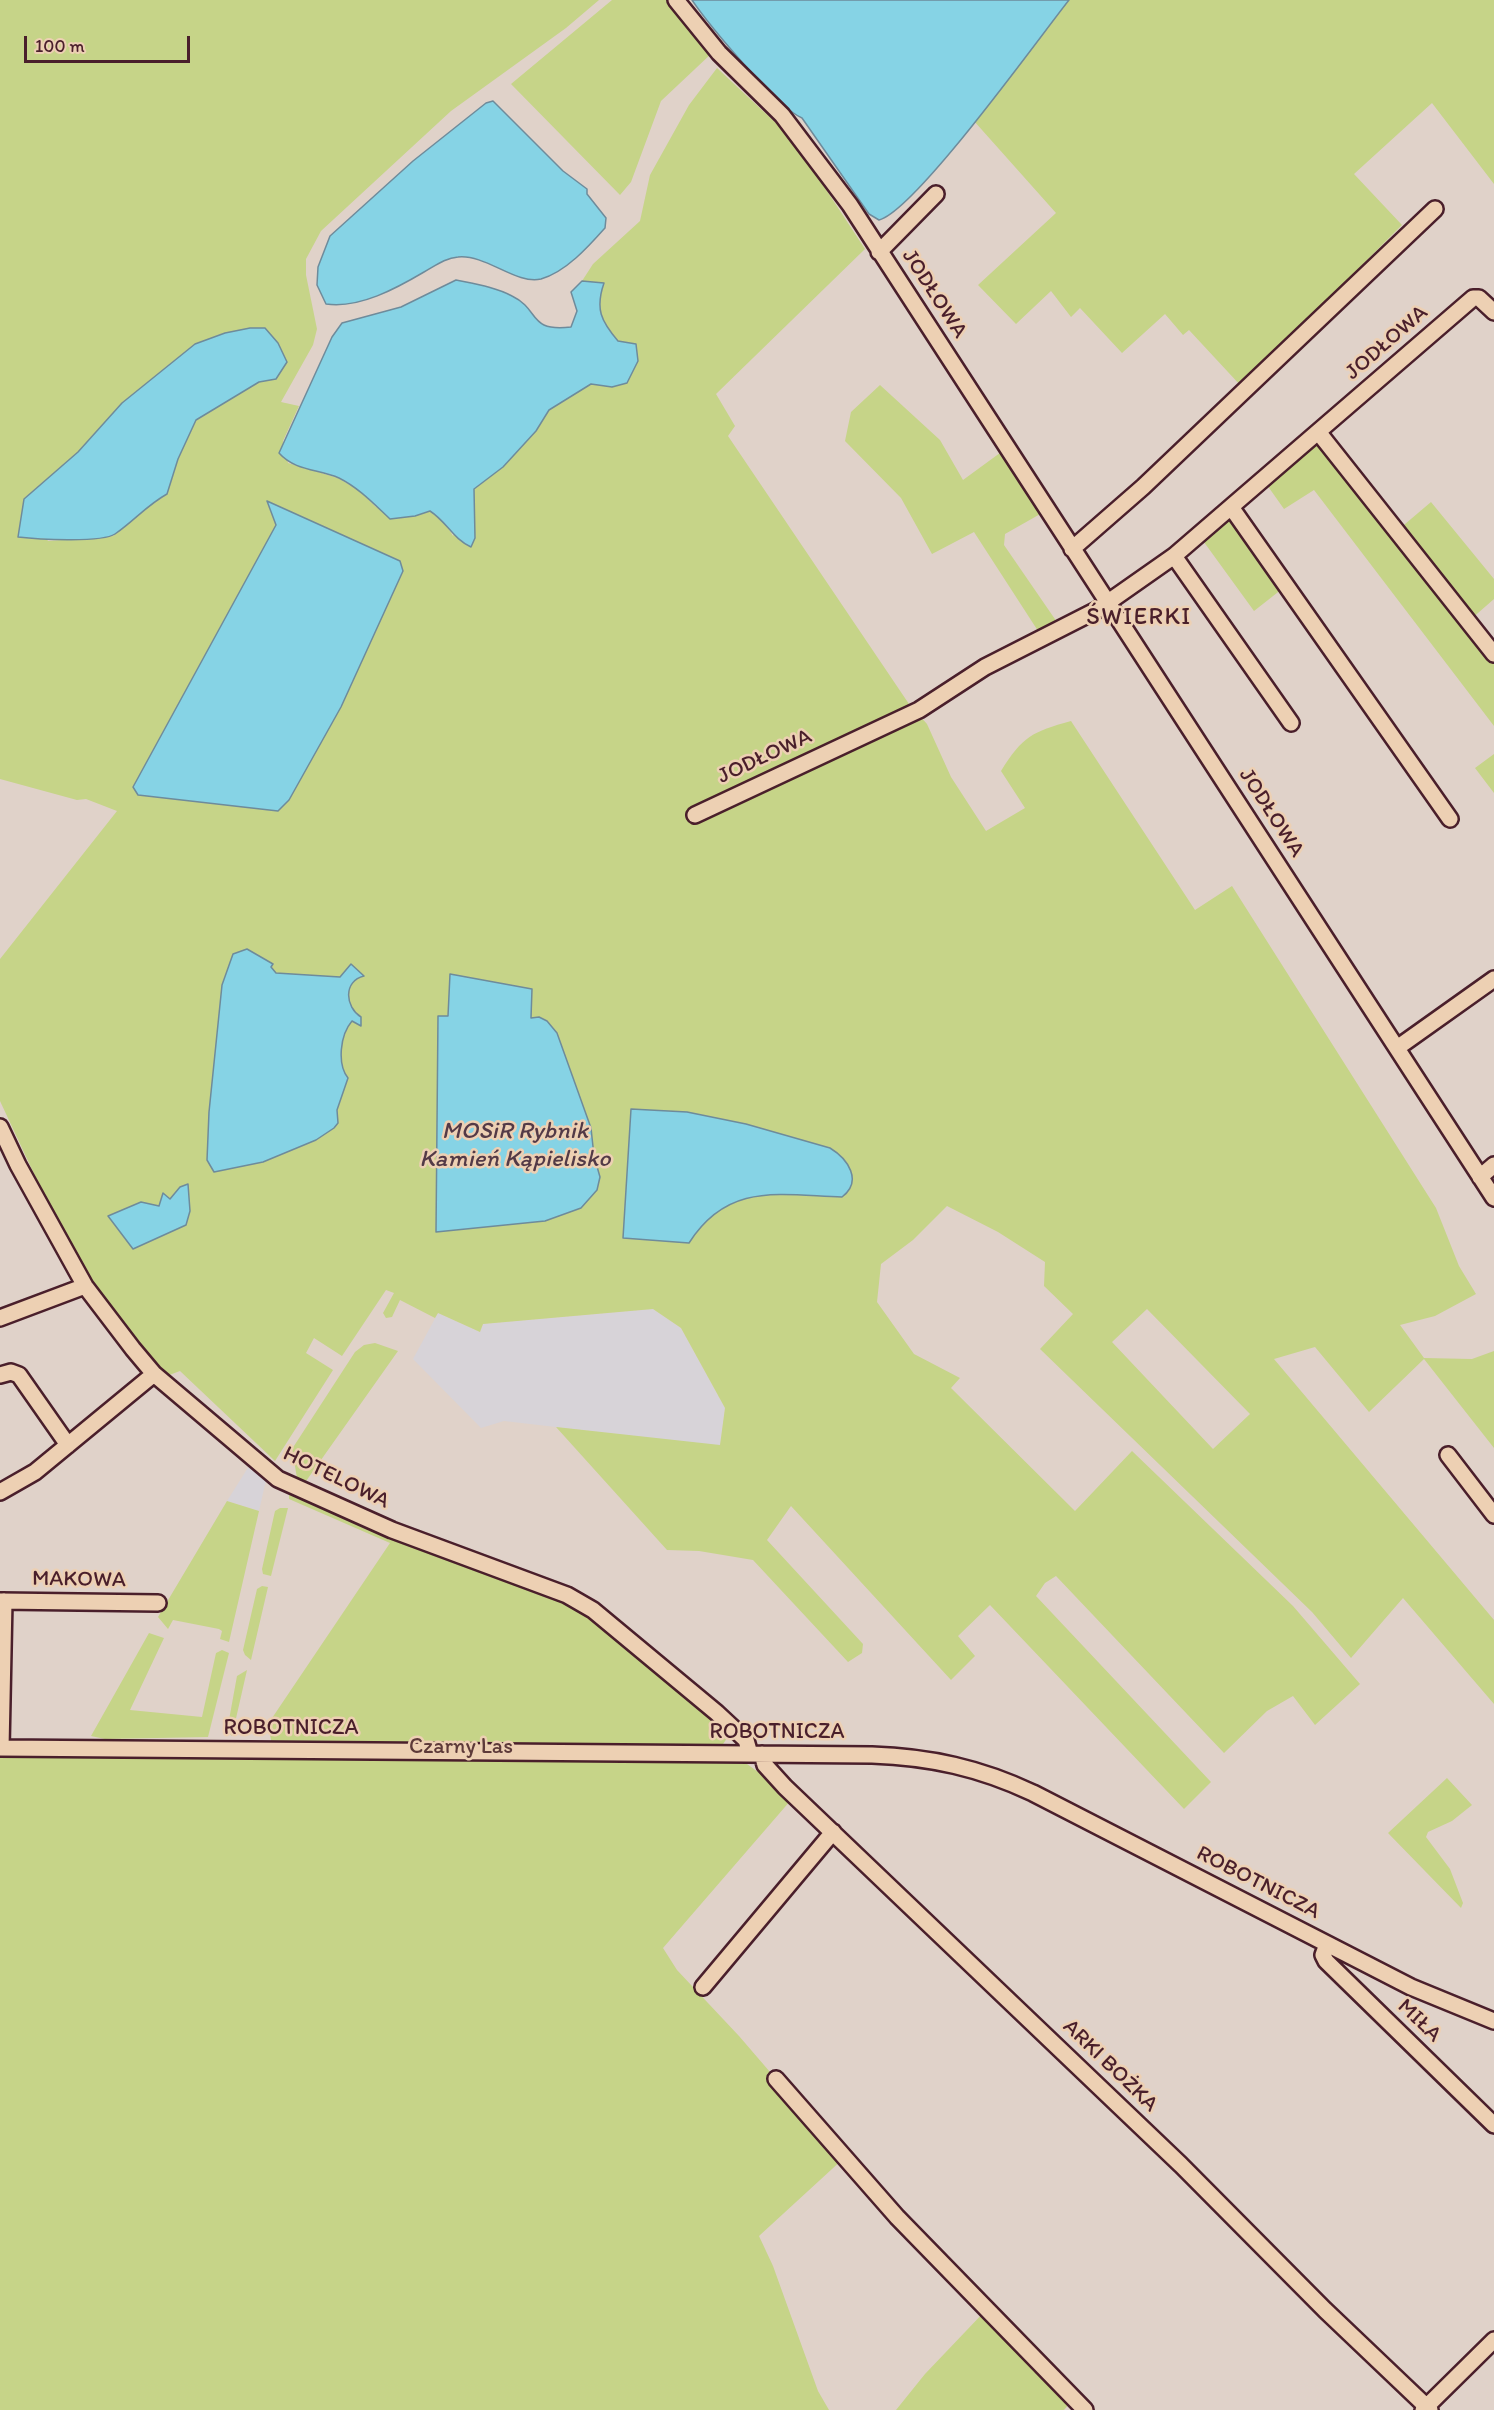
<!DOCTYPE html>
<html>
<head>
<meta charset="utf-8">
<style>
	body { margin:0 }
	#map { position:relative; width:1494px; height:2410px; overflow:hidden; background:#e0d2c9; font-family:Itim,sans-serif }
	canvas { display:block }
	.scale { position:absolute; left:24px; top:36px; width:166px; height:27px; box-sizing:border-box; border:3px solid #4a1f2b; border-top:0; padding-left:8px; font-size:18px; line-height:21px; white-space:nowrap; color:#4a1f2b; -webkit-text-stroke:4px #edd0b3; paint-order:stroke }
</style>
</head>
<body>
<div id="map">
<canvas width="1494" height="2410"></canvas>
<div class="scale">100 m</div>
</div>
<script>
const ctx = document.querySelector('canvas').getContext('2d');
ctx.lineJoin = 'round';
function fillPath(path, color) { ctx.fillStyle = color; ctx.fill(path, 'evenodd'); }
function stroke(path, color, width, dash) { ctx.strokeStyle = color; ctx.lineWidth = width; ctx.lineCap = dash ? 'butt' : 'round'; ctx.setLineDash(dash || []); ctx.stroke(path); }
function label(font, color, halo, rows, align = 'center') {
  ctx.font = font + ' Itim,sans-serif'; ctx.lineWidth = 5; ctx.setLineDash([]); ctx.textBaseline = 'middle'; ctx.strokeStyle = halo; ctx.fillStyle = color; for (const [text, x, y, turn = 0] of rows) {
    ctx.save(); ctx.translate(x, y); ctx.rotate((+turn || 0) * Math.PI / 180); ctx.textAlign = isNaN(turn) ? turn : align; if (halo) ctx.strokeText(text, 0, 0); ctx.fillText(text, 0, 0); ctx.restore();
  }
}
const built = new Path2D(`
	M653 1309 681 1328 725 1408 720 1446 504 1421 481 1428 413 1359 438 1313 480 1332 483 1324Z
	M249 1466 266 1480 259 1511 227 1501Z`);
const green = new Path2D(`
	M0 0H599L566 28 451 111 321 231 306 259V275L317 329 313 345 281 402 299 406 283 441 288 463 338 478 360 491 376 507 415 516 430 511 444 520 453 536 474 489 503 467 536 431 549 410 591 384 612 387 627 383 638 361C613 336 591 321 603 283L582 281 593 264 640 221 650 175 689 105 717 68 793 139 865 249 716 394 735 426 728 436 909 704 927 724 951 777 986 831 1025 808 1001 771C1023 736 1032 732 1071 721L1195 910 1232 886 1436 1208 1459 1266 1476 1294 1435 1316 1400 1325 1424 1358 1472 1359 1494 1351V1448L1424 1359 1369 1412 1315 1347 1274 1359 1494 1620V1704L1403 1598 1351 1658 1312 1612 1040 1349 1073 1314 1044 1286 1045 1262 998 1232 947 1206 913 1240 881 1264 877 1302 914 1354 960 1378 951 1388 1075 1511 1132 1451 1293 1606 1360 1684 1315 1725 1293 1696 1267 1711 1224 1753 1056 1576 1045 1583 1036 1596 1211 1782 1184 1809 990 1605 958 1636 975 1656 951 1680 791 1506 767 1540 863 1644 862 1653 848 1662 753 1560 699 1551 667 1550 556 1427 720 1445 725 1408 681 1328 653 1309 483 1324 480 1332 438 1313 435 1318 400 1300 392 1317 386 1318 383 1313 394 1293 386 1290 342 1356 314 1338 306 1353 333 1370 275 1461 180 1371 164 1377 103 1300 57 1223 0 1101V959L117 811 86 799 77 800 0 779ZM195 344 259 382 196 420 178 459 167 494 148 505 113 536 48 541 24 499 78 452 122 403ZM267 502 403 571 289 800 133 787 276 525ZM1147 1309 1250 1414 1213 1449 1112 1342Z
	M612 0H670L679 17 712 53 661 101 631 182 620 195 511 84Z
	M1069 0H1494V184L1432 103 1354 174 1402 225 1241 386 1189 330 1183 335 1165 314 1122 353 1080 308 1071 317 1051 291 1016 324 978 285 1056 213 974 121Z
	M880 385 940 440 963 480 1004 450 1042 513 1005 534 1004 545 1059 625 1040 634 974 532 932 554 901 498 845 441 851 412Z
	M1317 440 1494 664V726L1314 490 1284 509 1267 485Z
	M1431 502 1494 579V599L1470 620 1398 530Z
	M1229 513 1282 589 1254 611 1201 538Z
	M1494 754V793L1475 768Z
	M375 1343 398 1351 304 1484 297 1478 292 1449 355 1352 364 1345Z
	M289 1491 558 1597 585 1614 729 1735 712 1761 747 1764 765 1777H770L791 1800 663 1948 677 1970 739 2036 844 2158 759 2236 773 2266 818 2391 829 2410H0V1753L272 1745 268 1724 390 1543 289 1499Z
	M227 1501 259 1511 229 1642 220 1639 222 1631 219 1629 173 1620 168 1629 158 1617Z
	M280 1508H288L271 1576 263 1574 262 1569 275 1511Z
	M262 1586 268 1587 251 1660 245 1655 243 1650 257 1589Z
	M149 1633 164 1638 130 1710 202 1717 216 1653 222 1650 229 1653 208 1737 105 1739 91 1736Z
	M247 1670 232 1736 227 1731 237 1676Z
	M1447 1778 1472 1805 1452 1821 1428 1832 1426 1837 1450 1869 1463 1903 1461 1908 1388 1833Z
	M986 2310 1070 2403 1064 2410H896L925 2374Z`);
const water = new Path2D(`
	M692 0H1069C1038 39 915 211 879 220L869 214 802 118C778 108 709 25 692 0Z
	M493 101 563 171 587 189V194L606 218 605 228C589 246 566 272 541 279 516 285 486 254 458 257 445 258 435 266 424 272 397 288 359 309 326 304L317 285 318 267 330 236 413 161 486 103Z
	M456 280C475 284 495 287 512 296 541 310 527 332 571 327L577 311 571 292 582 281 604 283C595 309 601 321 618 341L636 344 638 361 627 383 612 387 591 384 549 410 536 431 503 467 474 489 475 538 471 547C453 539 447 522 430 511L415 516 390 519C374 504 359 488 339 478 318 469 295 471 279 453L332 337 342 323 401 307Z
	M250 328H265L278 343 287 362 276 379 259 382 196 420 178 459 167 494C147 505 134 521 115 534 102 543 35 539 18 537L24 499 78 452 122 403 195 344 225 333Z
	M267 501 400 561 403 571 341 707 289 800 278 811 138 795 133 787 276 525Z
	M247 949 273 964 271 967 276 973 340 977 351 964 364 976C343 981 345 1007 361 1017V1026L352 1021C340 1035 337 1064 348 1078L337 1110 338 1123 334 1128 316 1140 263 1162 214 1172 207 1160 209 1112 222 985 233 954Z
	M450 974 532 989 531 1018 539 1017 547 1021 557 1033 591 1128 594 1156 600 1177 597 1190 581 1208 545 1221 436 1232 438 1016H448Z
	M631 1109 687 1112 746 1124 830 1148C848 1159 863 1181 842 1197 779 1195 728 1182 689 1243L623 1238Z
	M188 1184 190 1211 186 1225 133 1249 108 1216 141 1202 159 1206 163 1193 170 1199 180 1187Z`);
const minor = new Path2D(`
	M676 0 719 53 782 115 850 205 1494 1198
	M879 252 936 194
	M1319 433 1494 654
	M1231 507 1450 819
	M1072 549 1143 487 1435 209
	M1174 556 1291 723
	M695 815 919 710 985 667 1097 610 1174 556 1473 298H1479L1494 312
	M1397 1048 1494 979
	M0 1127 18 1165 85 1286 133 1349 154 1374 278 1479 392 1530 567 1595 593 1610 717 1713 746 1740 750 1754
	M1480 1177 1494 1165
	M0 1318 85 1286
	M0 1375 11 1372 19 1375 68 1445
	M1448 1455 1494 1515
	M0 1492 35 1472 154 1374
	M0 1601 158 1603
	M0 1748 872 1755C930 1757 980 1768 1033 1793L1411 1987 1494 2021
	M1 1748 4 1601
	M762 1754 765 1765 785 1787 1181 2165 1325 2310 1430 2410
	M1327 1944 1323 1955 1326 1961 1494 2125
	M703 1987 833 1832
	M776 2079 897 2217 1085 2410
	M1423 2410 1494 2340`);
const streetNames = [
	["JODŁOWA",934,294,57],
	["JODŁOWA",1387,343,-41],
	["JODŁOWA",765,757,-25],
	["JODŁOWA",1271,813,57],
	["HOTELOWA",336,1478,26],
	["MAKOWA",79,1580,1],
	["ROBOTNICZA",291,1728],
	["ROBOTNICZA",777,1732],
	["ROBOTNICZA",1258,1883,27],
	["MIŁA",1419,2021,44],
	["ARKI BOŻKA",1110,2066,44]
];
const parkNames = [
	["Czarny Las",461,1747]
];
const neighbourhoodNames = [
	["ŚWIERKI",1139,618]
];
const waterNames = [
	["MOSiR Rybnik",515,1132],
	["Kamień Kąpielisko",515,1160]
];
fillPath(built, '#d7d3d8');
fillPath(green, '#c6d488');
fillPath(water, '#86d3e5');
stroke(water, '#6e8b9b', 1.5);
stroke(minor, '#4a1f2b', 20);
stroke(minor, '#edd0b3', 15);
label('22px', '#4a1f2b', '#edd0b3', streetNames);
label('22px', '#5d3a39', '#edd0b3', parkNames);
ctx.letterSpacing = '1.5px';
label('24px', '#4a1f2b', '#edd0b3', neighbourhoodNames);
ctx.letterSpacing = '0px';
label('italic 24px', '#533a47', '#edd0b3', waterNames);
</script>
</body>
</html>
